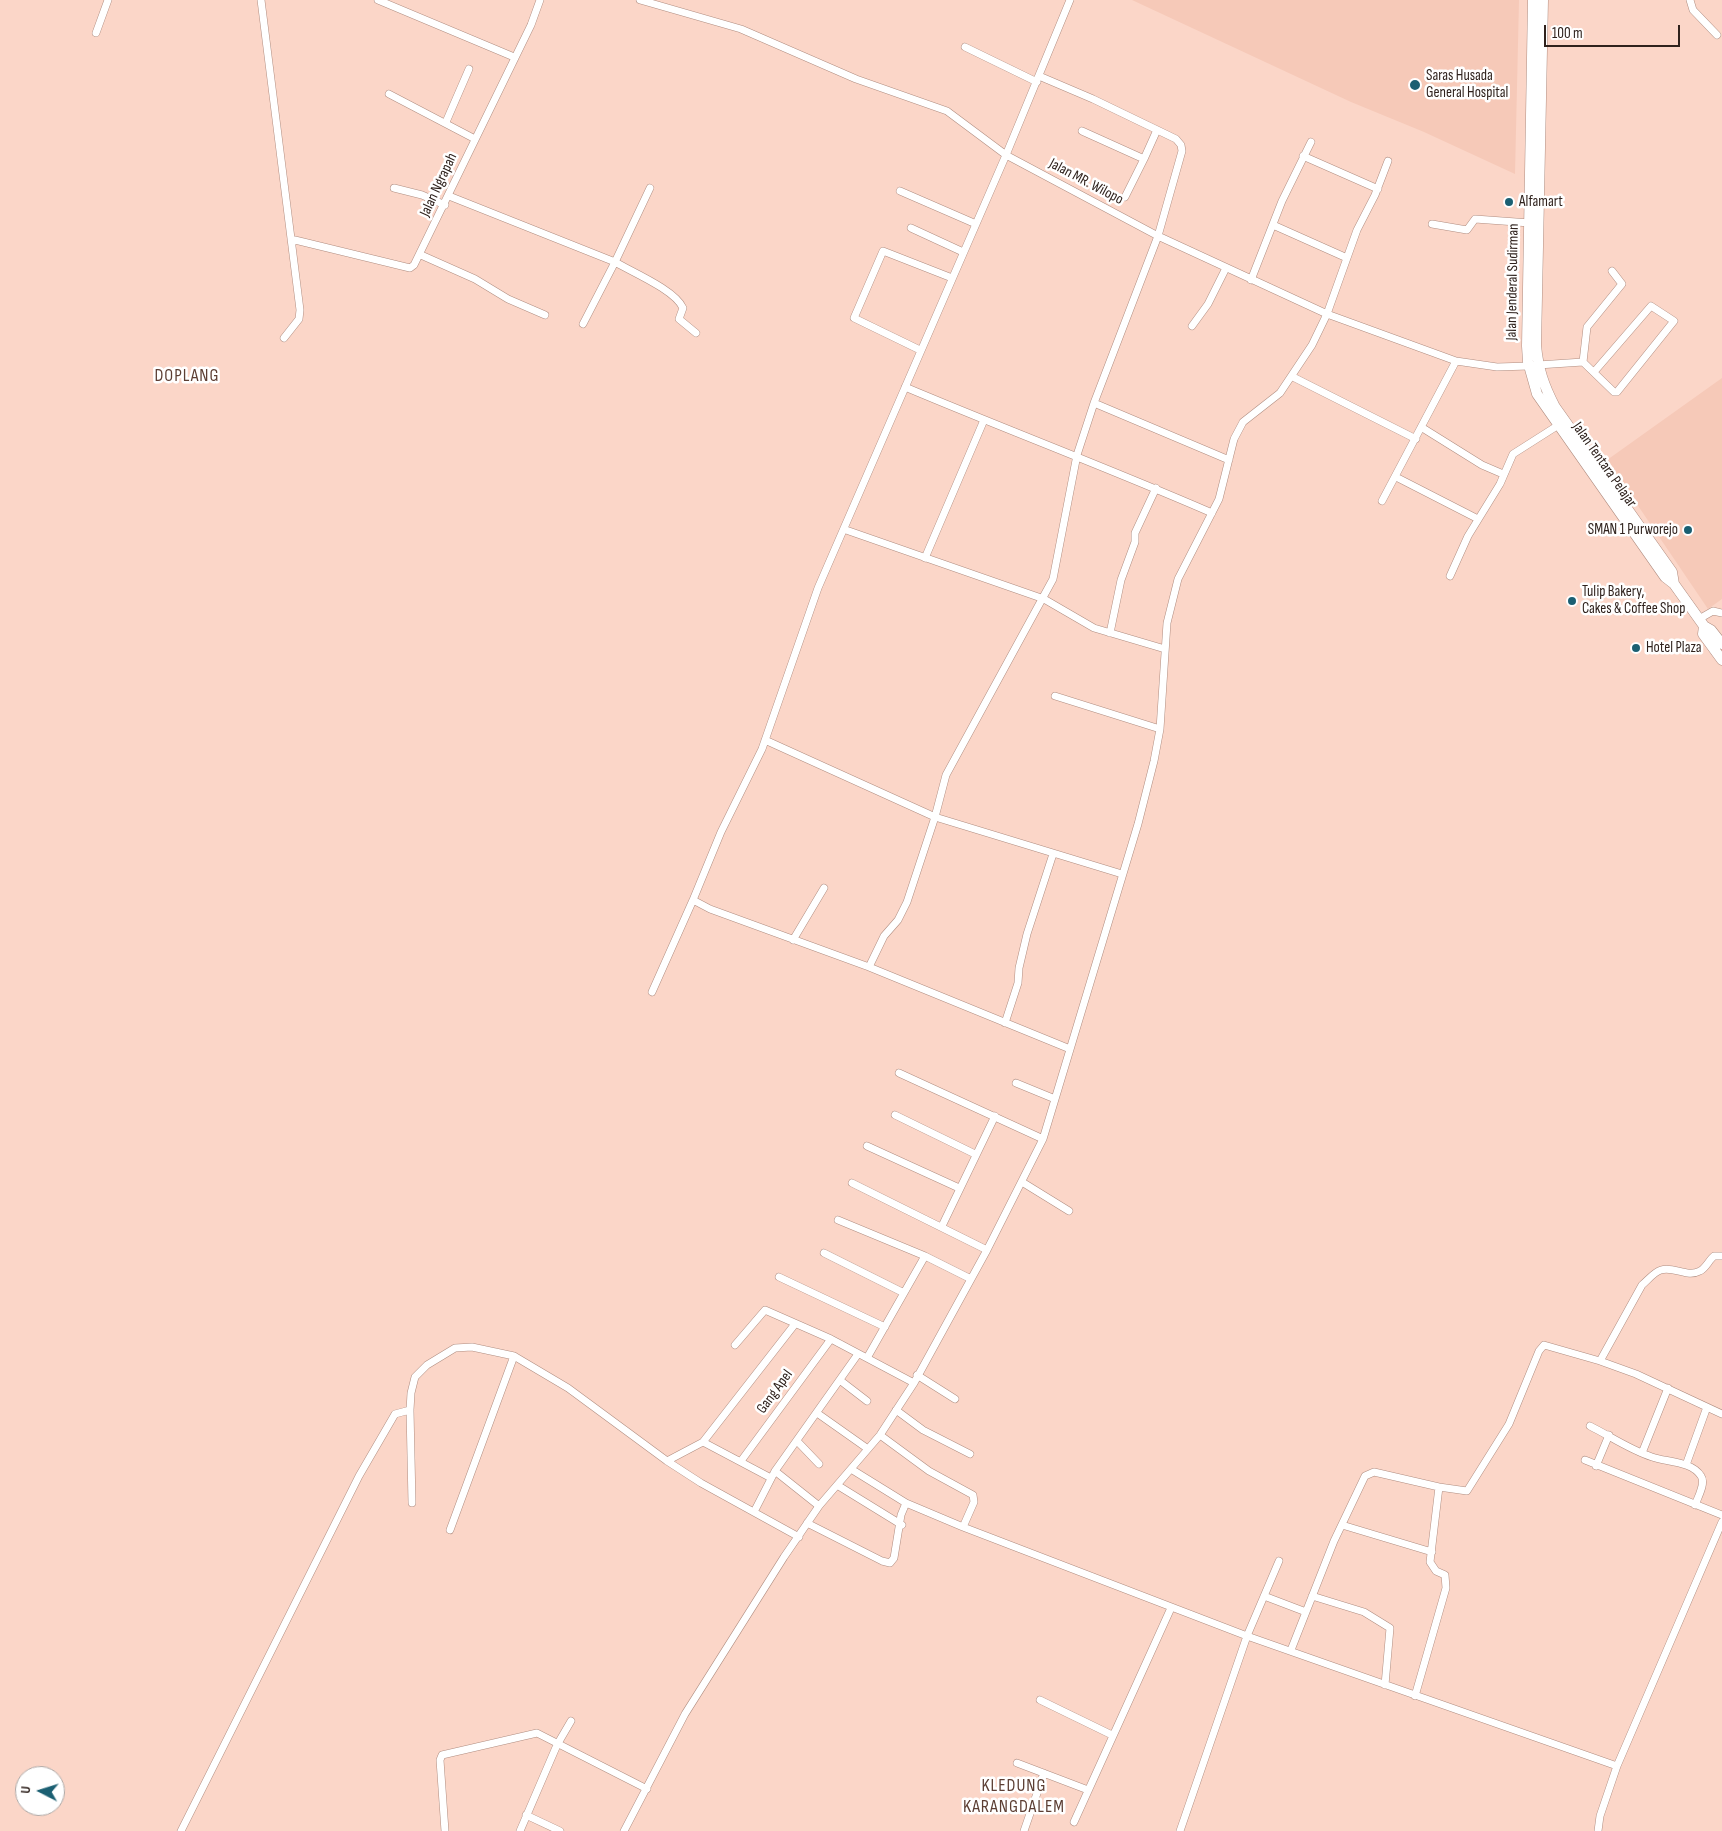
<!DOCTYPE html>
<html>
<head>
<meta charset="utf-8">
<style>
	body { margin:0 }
	#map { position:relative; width:1722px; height:1831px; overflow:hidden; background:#fbd6c8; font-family:"Sofia Sans Condensed",sans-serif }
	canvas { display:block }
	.north { position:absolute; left:15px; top:1766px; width:50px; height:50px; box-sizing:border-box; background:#fff; border:1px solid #aca7a5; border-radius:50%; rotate:275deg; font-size:14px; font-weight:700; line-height:20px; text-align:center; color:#2f221d }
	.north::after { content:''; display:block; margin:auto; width:18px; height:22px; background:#1b5f72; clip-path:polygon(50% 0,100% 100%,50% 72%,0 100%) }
	.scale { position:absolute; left:1544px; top:25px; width:136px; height:22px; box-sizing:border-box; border:2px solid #2f221d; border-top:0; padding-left:6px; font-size:15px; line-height:18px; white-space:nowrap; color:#2f221d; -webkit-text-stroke:4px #fff; paint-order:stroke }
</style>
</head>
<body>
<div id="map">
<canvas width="1722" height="1831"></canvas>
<div class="north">U</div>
<div class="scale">100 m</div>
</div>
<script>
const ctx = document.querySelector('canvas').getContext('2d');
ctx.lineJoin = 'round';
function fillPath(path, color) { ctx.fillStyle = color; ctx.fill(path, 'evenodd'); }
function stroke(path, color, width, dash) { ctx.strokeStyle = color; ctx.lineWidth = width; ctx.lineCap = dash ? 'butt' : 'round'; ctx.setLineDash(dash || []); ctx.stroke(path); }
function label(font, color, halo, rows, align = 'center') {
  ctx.font = font + ' "Sofia Sans Condensed",sans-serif'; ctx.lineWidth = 5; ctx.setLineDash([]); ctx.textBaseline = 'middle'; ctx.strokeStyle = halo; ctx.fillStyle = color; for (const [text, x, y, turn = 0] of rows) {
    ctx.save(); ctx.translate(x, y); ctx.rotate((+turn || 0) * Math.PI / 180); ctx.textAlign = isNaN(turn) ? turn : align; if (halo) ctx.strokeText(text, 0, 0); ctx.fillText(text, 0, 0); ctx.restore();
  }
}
const built = new Path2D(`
	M1132 0H1519L1515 174 1424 132 1351 102Z
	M1722 378V599L1708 609 1607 460Z`);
const street = new Path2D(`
	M261 0 300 310 299 319 284 338
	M378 0 514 57
	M640 0 741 29 856 79 947 111 1006 155 1158 236 1327 314 1456 361 1497 367 1529 366
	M1690 0 1693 10 1717 35
	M96 33 108 0
	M965 47 1037 82
	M389 94 475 139
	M446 122 469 69
	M1082 131 1144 159 1125 197
	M1303 156 1378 189
	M1144 159 1157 130
	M394 188 422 195 445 205
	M650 188 615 262C632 272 675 290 683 308L679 319 696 333
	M900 191 976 224
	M449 196 615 262 583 324
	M1432 224 1467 230 1475 219 1530 223
	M1273 225 1347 258
	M911 228 963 252
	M292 243 295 240 410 268 414 265 531 25 540 0
	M421 255 475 279 508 299 545 315
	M1251 280 1282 201 1311 142
	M1192 326 1208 304 1226 268
	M920 350 854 318 883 251 952 278
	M1583 362 1587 327 1622 284 1612 271
	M1538 365 1583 362 1614 392H1617L1674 321 1651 306 1594 372
	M1293 377 1416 439
	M905 387C1007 430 1111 469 1212 513
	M1094 403 1229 460
	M1421 427 1482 465 1503 474
	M1396 477 1478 519
	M1382 501 1456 361
	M846 530 1044 599 1094 628 1165 649
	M925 558 984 420
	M1450 576 1468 536 1500 484 1513 454 1557 426
	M1699 619 1713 611 1722 613
	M1110 633 1121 580 1135 542V533L1156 488
	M1055 696 1160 729
	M765 740 935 817 1122 874
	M793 940 824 888
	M869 967 884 936 898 920 907 902 935 817 946 775 1053 579 1077 455 1094 403 1158 236 1182 151 1181 145 1176 139 1093 99 1039 76
	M652 992 693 900
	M1005 1023 1018 983 1019 968 1027 934 1053 854
	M1070 1049 869 967 710 909 693 900 721 832 762 749 818 588 1006 155 1070 0
	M899 1073 1043 1139
	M1016 1083 1055 1099
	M895 1115 975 1154
	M867 1146 959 1188
	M1022 1182 1069 1211
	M852 1183 987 1250
	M838 1220 925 1256 971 1279
	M942 1226 995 1116
	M824 1253 904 1293
	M779 1277 885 1327
	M735 1345 765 1310 831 1339 914 1383
	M867 1358 925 1256
	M1600 1361 1642 1285C1648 1280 1654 1272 1661 1270 1674 1266 1687 1278 1700 1271 1706 1268 1709 1260 1714 1256H1722
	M917 1375 955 1399
	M841 1381 867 1401
	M896 1410 923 1430 970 1454
	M817 1413 868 1449
	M1590 1426C1610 1436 1630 1450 1652 1457 1666 1462 1692 1461 1701 1476 1706 1483 1698 1497 1695 1505
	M880 1435 929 1471 973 1495 974 1502 963 1527
	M797 1441 819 1464
	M703 1442 771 1478
	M1642 1453 1668 1388
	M1585 1460 1722 1515
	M667 1461 703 1442 795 1324
	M741 1461 831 1339
	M1686 1465 1707 1407
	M1596 1466 1609 1435
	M851 1469 906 1503 963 1527 1247 1636 1617 1766
	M775 1471 819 1506
	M837 1485 902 1525
	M412 1503 410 1410 411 1393 415 1377 427 1365 455 1348 472 1347 514 1356
	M754 1512 775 1471 858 1354
	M807 1523 882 1561 890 1563 894 1558 901 1515 906 1503
	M1342 1525 1432 1552
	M450 1530 514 1356 568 1388 667 1461 701 1483 799 1537
	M1264 1596 1306 1612
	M1312 1596 1364 1612 1390 1628 1385 1685
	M1291 1650 1334 1541 1365 1476 1374 1472 1439 1487 1467 1491 1509 1424 1539 1351 1544 1345 1600 1361 1636 1374 1722 1414
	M1415 1696 1446 1588 1445 1575 1436 1571 1430 1562 1439 1487
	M1040 1700 1112 1735
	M1017 1763 1088 1790
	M526 1815 560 1831
	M1074 1822 1171 1608
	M181 1831 359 1476 395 1414 410 1410
	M445 1831 440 1760 442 1755 537 1733 647 1789
	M520 1831 557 1745 571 1721
	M624 1831 685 1714 784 1557 819 1506 880 1435 914 1383 987 1250 1043 1139 1138 824 1154 761 1160 729 1167 623 1178 579 1219 499 1234 439 1243 422 1280 393 1312 345 1327 314 1357 230 1375 195 1388 161
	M1024 1831 1044 1773
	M1180 1831 1247 1636 1279 1561
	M1598 1831 1600 1816 1617 1766 1722 1522`);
const secondary = new Path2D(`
	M1533 0 1527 346 1528 362 1537 394 1665 577 1674 584 1704 626 1711 630 1722 644
	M1543 0 1536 345C1538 369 1544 386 1555 407L1672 572 1674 584
	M1704 626 1703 634 1722 660`);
const markers = [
	[1415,85,6,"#1b5f72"],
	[1509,202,5,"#1b5f72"],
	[1688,530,5,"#1b5f72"],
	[1572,601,5,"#1b5f72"],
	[1636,648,5,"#1b5f72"]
];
const poiNames = [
	["Saras Husada",1426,76],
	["General Hospital",1426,93],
	["Alfamart",1519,202],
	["SMAN 1 Purworejo",1678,530,"right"],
	["Tulip Bakery,",1582,592],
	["Cakes & Coffee Shop",1582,609],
	["Hotel Plaza",1646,648]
];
const streetNames = [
	["Jalan MR. Wilopo",1086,182,28],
	["Jalan Ngrapah",439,185,-65],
	["Jalan Jenderal Sudirman",1513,282,-89],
	["Jalan Tentara Pelajar",1604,465,55],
	["Gang Apel",775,1392,-54]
];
const quarterNames = [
	["DOPLANG",187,376],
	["KLEDUNG",1014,1786],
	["KARANGDALEM",1014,1807]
];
fillPath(built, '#f6c9b8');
stroke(street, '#b08d80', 8);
stroke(secondary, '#b08d80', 11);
stroke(street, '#fff', 7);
stroke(secondary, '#fff', 10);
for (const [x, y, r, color] of markers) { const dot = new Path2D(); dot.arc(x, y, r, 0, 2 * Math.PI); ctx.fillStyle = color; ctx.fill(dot); stroke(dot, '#fff', 2); }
label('15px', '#2f221d', '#fff', poiNames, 'left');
label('15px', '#2f221d', '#fff', streetNames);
ctx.letterSpacing = '1px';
label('18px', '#5c3e33', '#fff', quarterNames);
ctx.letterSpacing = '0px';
</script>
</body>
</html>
